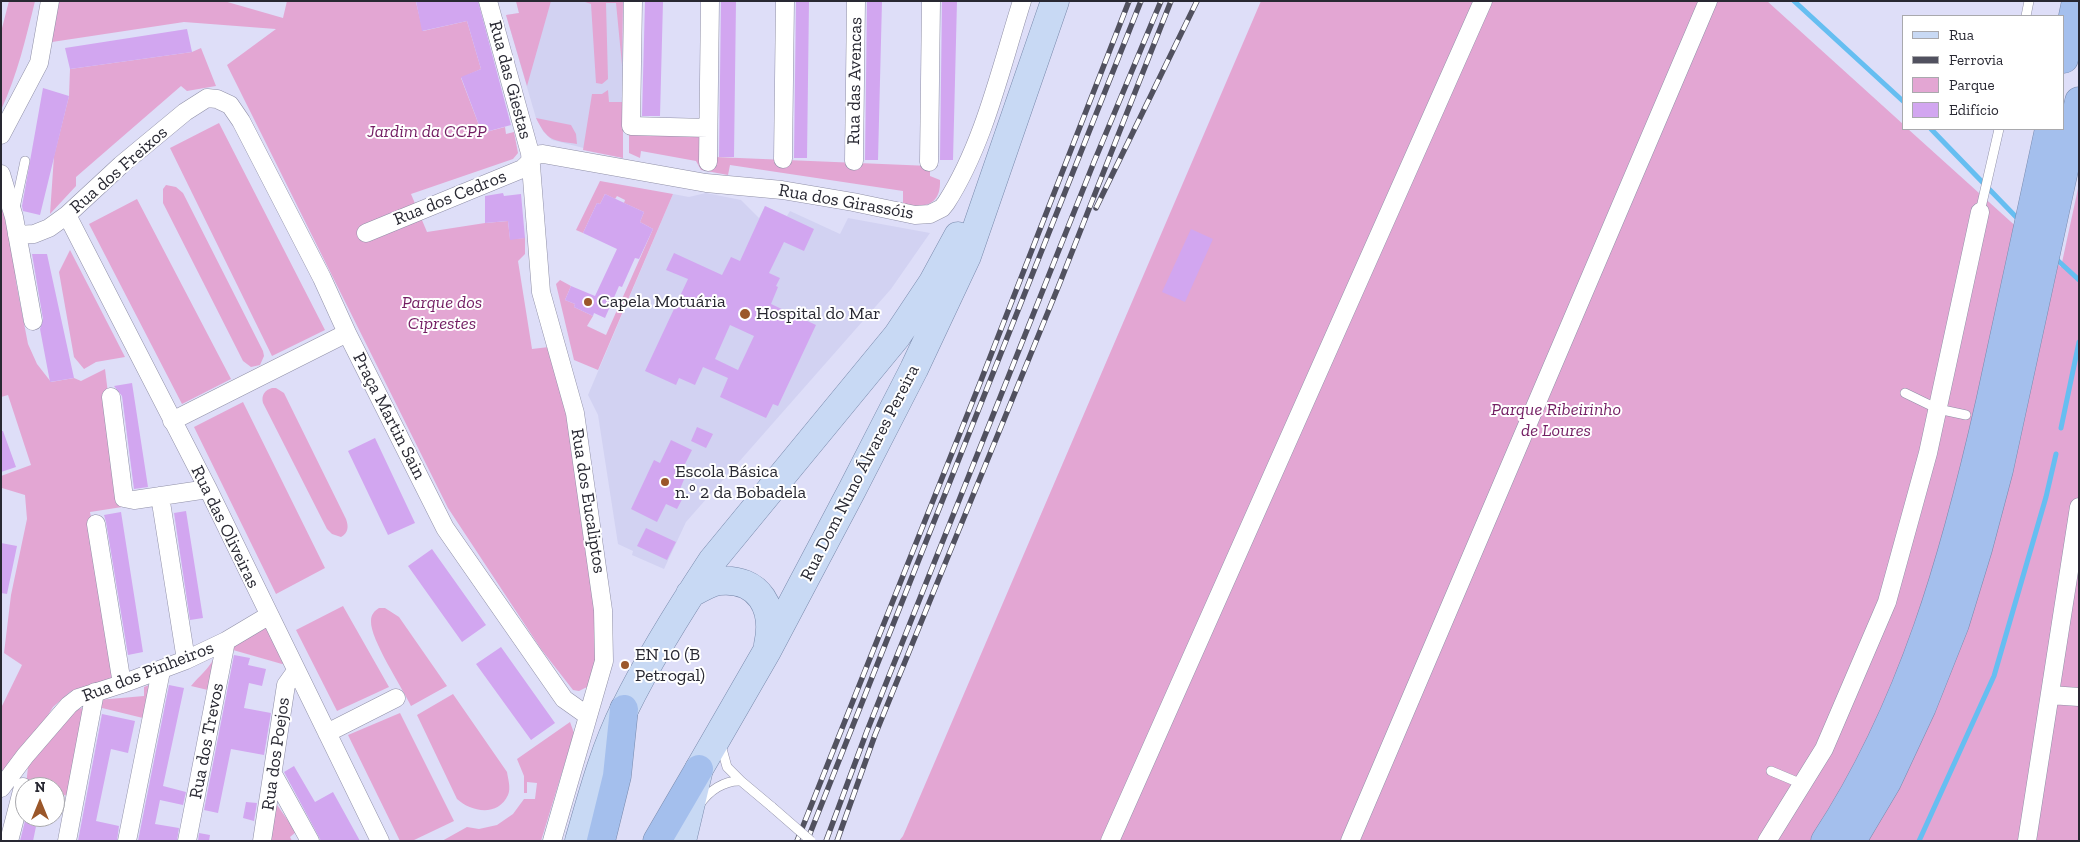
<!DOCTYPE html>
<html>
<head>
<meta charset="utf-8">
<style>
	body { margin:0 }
	#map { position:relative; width:2080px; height:842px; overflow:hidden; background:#dedef8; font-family:"Zilla Slab",serif }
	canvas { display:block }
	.frame { position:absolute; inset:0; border:2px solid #282832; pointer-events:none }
	.legend { position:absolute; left:1902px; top:15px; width:162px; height:115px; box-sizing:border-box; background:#fff; border:1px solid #a9a9ad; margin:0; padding:6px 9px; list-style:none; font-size:15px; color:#282832 }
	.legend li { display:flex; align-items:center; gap:10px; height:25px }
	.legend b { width:25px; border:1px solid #a9a9ad }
	.north { position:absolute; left:15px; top:777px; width:50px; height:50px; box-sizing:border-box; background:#fff; border:1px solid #a9a9ad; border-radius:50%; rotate:0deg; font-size:14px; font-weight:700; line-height:20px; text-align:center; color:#282832 }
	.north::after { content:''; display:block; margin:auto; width:18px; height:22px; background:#9b572a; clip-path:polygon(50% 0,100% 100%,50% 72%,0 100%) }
</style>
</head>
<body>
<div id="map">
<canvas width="2080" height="842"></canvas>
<div class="frame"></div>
<ul class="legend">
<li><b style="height:6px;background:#c8d9f4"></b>Rua</li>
<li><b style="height:6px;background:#51515f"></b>Ferrovia</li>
<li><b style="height:14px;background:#e3a6d3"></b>Parque</li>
<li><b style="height:14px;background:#d2a6f0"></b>Edifício</li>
</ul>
<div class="north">N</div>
</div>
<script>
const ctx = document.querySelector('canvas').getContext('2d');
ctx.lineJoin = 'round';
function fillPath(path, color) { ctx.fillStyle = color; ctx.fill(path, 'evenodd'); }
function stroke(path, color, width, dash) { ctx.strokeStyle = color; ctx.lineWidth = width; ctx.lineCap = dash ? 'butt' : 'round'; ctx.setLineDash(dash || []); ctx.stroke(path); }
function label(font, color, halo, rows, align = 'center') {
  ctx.font = font + ' "Zilla Slab",serif'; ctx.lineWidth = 4; ctx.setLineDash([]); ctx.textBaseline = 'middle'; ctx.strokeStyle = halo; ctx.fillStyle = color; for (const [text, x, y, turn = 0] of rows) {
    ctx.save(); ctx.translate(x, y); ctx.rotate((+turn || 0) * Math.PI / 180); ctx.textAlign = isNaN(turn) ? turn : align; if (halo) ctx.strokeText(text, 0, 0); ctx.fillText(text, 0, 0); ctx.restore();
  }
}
const built = new Path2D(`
	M516 1H623V158L552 140 543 131 536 118 506 15 519 13Z
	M706 193 741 200 759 218 765 206 787 216 790 211 840 234 848 218 930 233 891 289 686 522 664 569 632 555 633 551 618 544 598 415 588 395 673 194 689 197Z`);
const green = new Path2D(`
	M9 1H35C26 38 17 76 1 110V32Z
	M56 1H224L283 18 287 1H418L416 2 423 31 467 21 481 69 461 78 482 133 505 127 506 134 514 132 518 153 513 159 411 194 427 232 485 223 508 221 510 239 525 238V254L518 261 532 349 549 347 566 413 577 474 593 587 597 661 589 686 579 691 573 690 541 649 448 508 227 65 276 29 184 22 52 42Z
	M516 1H551L527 86 506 15 519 13Z
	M582 1H623L622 65 616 3H606L608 79 602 84 596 83 591 4Z
	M1261 1H1767L1904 125V129H1908L2061 267 2079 184V841H899L903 836Z
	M201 48 216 86 187 91 181 86 76 177V186L50 214 54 156 69 96 70 69 192 52Z
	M608 90 609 102H623V158L583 150 592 94H602Z
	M536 118 571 125 576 134 577 144C552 140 548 142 536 118Z
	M219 123 325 330 272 356 170 148Z
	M629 133 710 136 715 157 930 166V176L940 180C941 206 924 208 903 205V191L730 165 728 175 701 170 696 161 641 151 640 158 629 153Z
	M600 181 673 194 598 370 574 360 556 284 560 280 571 286 565 300 575 304 574 307 593 316 587 326 606 335 653 229 640 222 644 212 624 203 625 200 617 196 615 199 605 194 600 204 597 203 583 233 576 230Z
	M166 185 176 187 183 193 263 351 264 356 260 365 251 367 243 361 163 203V189Z
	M1 198 13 250 16 282 28 344 37 364 51 382 74 378 81 381 105 369 122 507 90 512 121 675 70 692 53 707 37 733 1 779V708L22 665 4 653 11 595 27 519 25 495 2 488 1 476 31 465 8 395 1 397Z
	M137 199 231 379 182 404 89 224Z
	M70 250 125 357 96 362 84 369 74 357 59 272Z
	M272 388H276L284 393 346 519C349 527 348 533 341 537L332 534 327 529 263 403C261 395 265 390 272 388Z
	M243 402 325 568 276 594 194 427Z
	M343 606 389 687 337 711 296 630Z
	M379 608H385L399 617 447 686 411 706C402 687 370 639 371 621 371 615 374 611 379 608Z
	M271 626 288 663 282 664 233 650 231 642Z
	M218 657 212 691 191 686C199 676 208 670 214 658Z
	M157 682 147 719 98 707V700L144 696V687Z
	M453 694 507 772C508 779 511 788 508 795 498 817 471 812 457 799L417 715Z
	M85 707 68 796 55 793V787L26 786 29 757 59 716Z
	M400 713 454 821 412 841H400L348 735Z
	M570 722 574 733 541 841H442L467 827 479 829 497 825 513 814 524 799H535L537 783 527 782V793H524V776L517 759Z
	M275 802 296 832 290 837 292 841H268Z`);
const stream = new Path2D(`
	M1794 1 1904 102
	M1931 129 2019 220
	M2054 257 2079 280
	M2061 428 2079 342
	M1919 841 1994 676 2046 497 2056 454`);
const building = new Path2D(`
	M416 1H478L511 125 482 133 461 77 481 69 467 21 422 31Z
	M645 1H663L660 116H642Z
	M721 1H736L734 157H719Z
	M796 1H809L807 158H794Z
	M867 1H882L878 160H865Z
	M942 1H957L953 160H940Z
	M187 29 192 52 70 69 65 48Z
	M43 88 69 96 40 215 23 211 22 206Z
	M503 193 504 196 521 194 525 238 510 240 508 221 485 223V196Z
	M605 194 644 212 640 222 653 229 639 259 635 258 622 287 619 286 605 318 594 313 593 316 574 307 575 304 565 300 571 286 595 296 617 249 583 233 597 203 600 204Z
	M765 206 814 229 804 251 784 242 769 273 780 278 776 286 778 287 771 304 816 325 778 406 773 404 766 418 720 397 728 378 703 367 695 385 679 378 676 385 645 371 688 279 666 270 674 253 722 275 731 257 740 261ZM730 325 754 336 738 370 715 359Z
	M1191 229 1213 239 1185 302 1162 292Z
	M32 254H47L74 378 50 382 40 329 43 319Z
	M132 383 148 487 134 489 122 396 114 386Z
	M697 427 713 434 706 448 691 441Z
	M1 431H3L16 467 1 472Z
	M375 438 415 523 388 535 348 451Z
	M671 440 692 450 683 468 688 470 680 489 686 492 677 509 666 504 657 522 631 509 654 460 660 463Z
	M186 511 203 618 190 620 174 513Z
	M121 512 143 652 128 655 106 522 104 515Z
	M646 528 676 542 667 560 637 546Z
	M1 543 17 546 7 594 1 593Z
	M432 549 486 625 462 642 408 566Z
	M501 647 555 723 531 740 476 664Z
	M234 655 250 658 248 665 266 669 262 686 249 683 244 708 271 713 264 755 231 749 218 813 204 810Z
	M169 685 184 688 163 786 186 792 183 805 160 800 155 824 179 828 177 841H138Z
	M102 714 135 721 128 753 111 749 96 821 119 826 117 841H78Z
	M294 766 315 802 333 792 360 841H321L284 772Z
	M246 802 257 803 254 821 243 818Z
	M26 817H38L33 841H20Z
	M199 833 210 835 209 841H198Z`);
const lane = new Path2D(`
	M2026 16 2029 1
	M15 208 25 161
	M1980 212 1999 129
	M1905 393 1938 409 1966 415
	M1771 771 1802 784
	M741 781 772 807
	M700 804C709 791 724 780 741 781L727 767 721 745`);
const street = new Path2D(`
	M488 1 530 153 541 292 575 413 603 610 604 661 552 841
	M633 1 631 126 708 128
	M1 135 39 63 50 1
	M783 159 785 1
	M854 161 856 1
	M708 162 710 1
	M929 162 931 1
	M1 174 14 217 33 321
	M67 215 208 489 380 841
	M366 233 522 169C530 164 532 154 543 154L706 183 782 190 853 202 915 215 930 214 942 208 946 203C984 144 1001 67 1022 1
	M17 235 34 234 49 228 67 215 121 165 185 112 207 98 217 99 230 105 241 121 322 278 347 333 445 528 564 699 588 716
	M111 397 124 498 134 500 208 489
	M172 421 347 333
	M160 496 186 660
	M96 524 122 684
	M2050 695 2079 697
	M327 733 396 698
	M273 774 310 841
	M1 788 25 756 69 705 78 698 122 684 186 660 226 641 268 616
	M9 841 23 787
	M67 841 95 692
	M127 841 161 671
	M187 841 226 641
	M262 841 286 685 296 671
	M1110 841 1483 1
	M1350 841 1708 1
	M1767 841 1824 749 1887 602 1928 453 1980 212
	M2027 841 2079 507`);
const primary = new Path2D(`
	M690 594C699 589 710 582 719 581 760 577 776 609 768 645
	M579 841C592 796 604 750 625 708 650 657 681 608 712 561L897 336 933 282 958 236
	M682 841 699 769 767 651 852 490 914 369 967 256 1055 1`);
const highway = new Path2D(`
	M2064 59 2076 1
	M601 841 617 776 624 709
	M657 841 699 769
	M1825 841C1913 707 1955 556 1990 402 2010 311 2029 220 2049 129
	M1852 841 1887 782 1922 707 1955 624 1978 549 1999 470 2079 101`);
const rail = new Path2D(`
	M1096 208 1197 1
	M797 841 980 383 1129 1
	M807 841 1141 1
	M826 841 867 731 1094 162 1161 1
	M837 841 875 735 1059 285 1171 1`);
const laneBridge = new Path2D(`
	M772 807 811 841`);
const markers = [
	[588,302,5,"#9b572a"],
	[745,314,6,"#9b572a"],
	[665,482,5,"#9b572a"],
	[625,665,5,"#9b572a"]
];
const streetNames = [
	["Rua das Giestas",510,80,75],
	["Rua das Avencas",855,81,-89],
	["Rua dos Freixos",119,170,-41],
	["Rua dos Cedros",450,198,-22],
	["Rua dos Girassóis",846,202,10],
	["Praça Martin Sain",389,416,63],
	["Rua Dom Nuno Álvares Pereira",860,473,-63],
	["Rua dos Eucaliptos",588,501,81],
	["Rua das Oliveiras",225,527,64],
	["Rua dos Pinheiros",148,672,-21],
	["Rua dos Trevos",207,741,-79],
	["Rua dos Poejos",276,754,-82]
];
const parkNames = [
	["Jardim da CCPP",427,132],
	["Parque dos",442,303],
	["Ciprestes",442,324],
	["Parque Ribeirinho",1556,410],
	["de Loures",1556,431]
];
const poiNames = [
	["Capela Motuária",598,302],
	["Hospital do Mar",756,314],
	["Escola Básica",675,472],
	["n.º 2 da Bobadela",675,493],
	["EN 10 (B",635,655],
	["Petrogal)",635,676]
];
fillPath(built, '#d2d2f2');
fillPath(green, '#e3a6d3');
stroke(stream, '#66bef1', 5);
fillPath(building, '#d2a6f0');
stroke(lane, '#9090a7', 10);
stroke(street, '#9090a7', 19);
stroke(primary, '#798aac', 29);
stroke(highway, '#798aac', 29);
stroke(lane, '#fff', 9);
stroke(street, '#fff', 18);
stroke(primary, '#c8d9f4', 28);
stroke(highway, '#a4bfed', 28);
stroke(rail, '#51515f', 5.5);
stroke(rail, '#fff', 4, [11]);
stroke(laneBridge, '#9090a7', 10, []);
stroke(laneBridge, '#fff', 9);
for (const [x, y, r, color] of markers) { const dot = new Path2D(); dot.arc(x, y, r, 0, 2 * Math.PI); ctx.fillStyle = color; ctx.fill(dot); stroke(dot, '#fff', 2); }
label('18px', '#282832', '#fff', streetNames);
label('italic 18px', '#731e63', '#fff', parkNames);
label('18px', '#282832', '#fff', poiNames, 'left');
</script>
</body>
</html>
